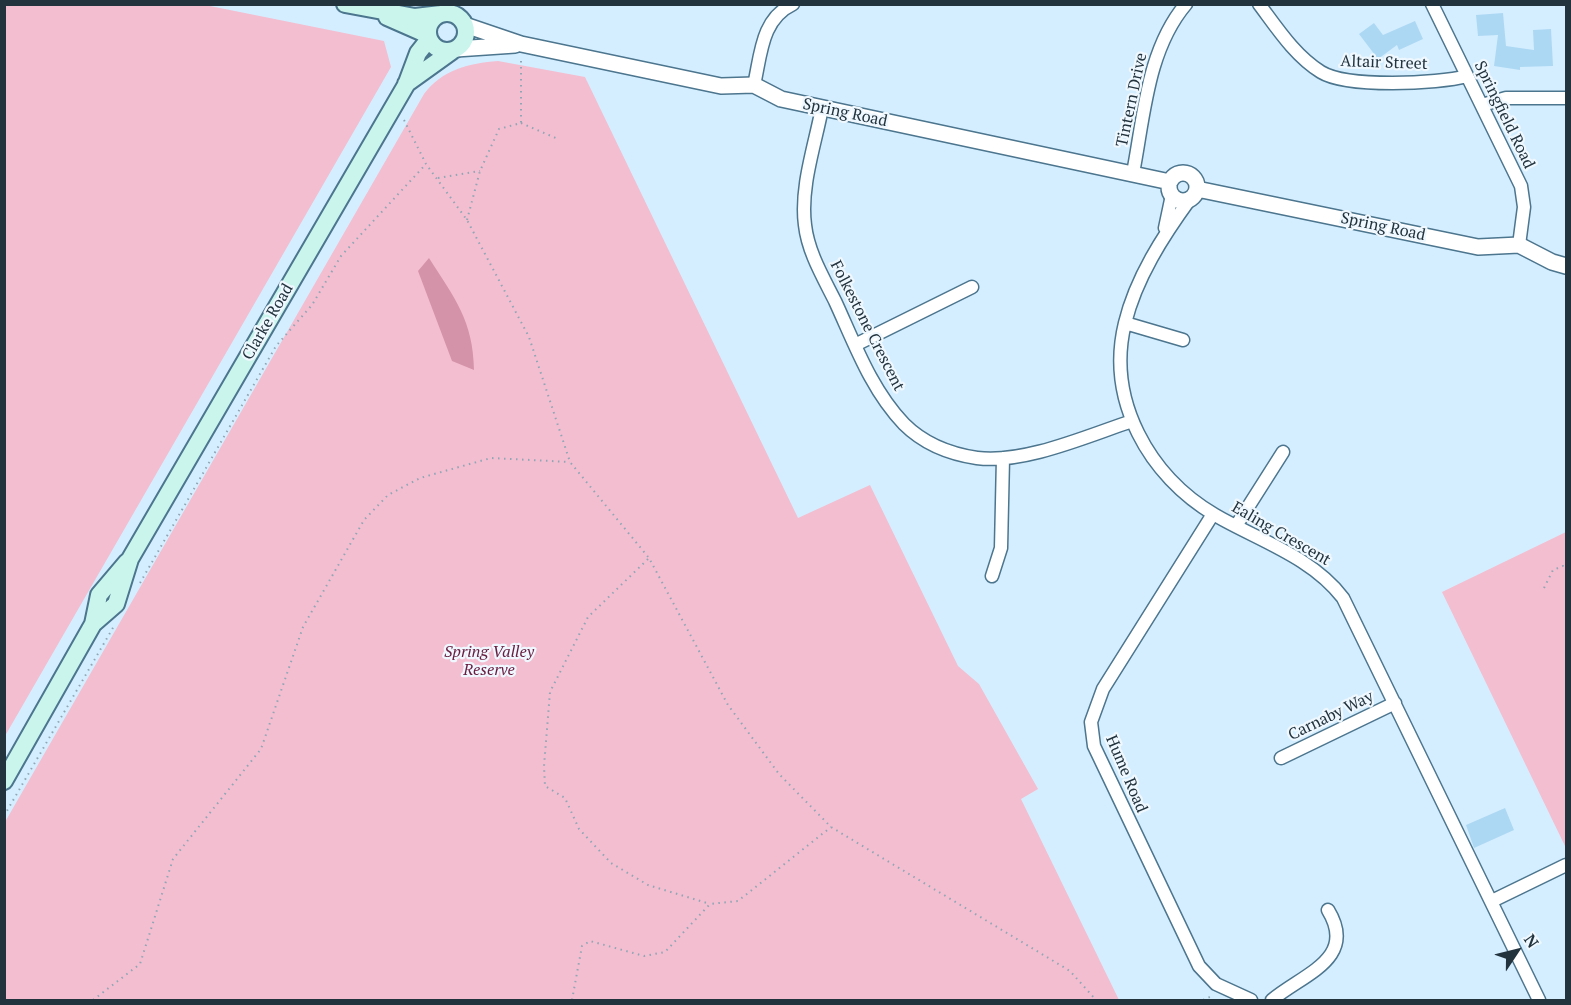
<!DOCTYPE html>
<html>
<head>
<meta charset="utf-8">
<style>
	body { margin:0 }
	#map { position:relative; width:1571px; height:1005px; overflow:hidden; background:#d4eeff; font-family:"PT Serif",serif }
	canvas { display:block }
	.frame { position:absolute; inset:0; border:6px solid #22333e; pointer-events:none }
	.north { position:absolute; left:1487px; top:921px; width:60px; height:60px; -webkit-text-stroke:4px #eff8fe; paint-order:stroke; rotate:55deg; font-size:16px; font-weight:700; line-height:24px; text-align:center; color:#22333e }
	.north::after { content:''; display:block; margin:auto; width:21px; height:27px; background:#22333e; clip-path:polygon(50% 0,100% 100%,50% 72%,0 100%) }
</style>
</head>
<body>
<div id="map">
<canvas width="1571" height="1005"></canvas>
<div class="frame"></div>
<div class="north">N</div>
</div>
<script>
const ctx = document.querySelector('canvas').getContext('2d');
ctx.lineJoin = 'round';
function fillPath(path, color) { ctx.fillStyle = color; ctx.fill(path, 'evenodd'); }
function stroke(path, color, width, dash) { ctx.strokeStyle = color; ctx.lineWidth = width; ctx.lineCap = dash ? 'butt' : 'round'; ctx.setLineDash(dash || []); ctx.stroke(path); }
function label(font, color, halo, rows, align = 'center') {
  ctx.font = font + ' "PT Serif",serif'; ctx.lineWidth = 4.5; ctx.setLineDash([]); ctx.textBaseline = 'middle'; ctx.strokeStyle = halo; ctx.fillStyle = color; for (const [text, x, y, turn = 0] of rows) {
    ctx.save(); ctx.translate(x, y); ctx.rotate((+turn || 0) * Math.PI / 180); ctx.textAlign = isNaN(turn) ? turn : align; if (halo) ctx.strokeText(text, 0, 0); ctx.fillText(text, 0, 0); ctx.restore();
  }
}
const green = new Path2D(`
	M5 4 205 5 384 41 391 67 5 736Z
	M498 61 585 77 798 518 870 485 958 666 979 684 1038 789 1021 799 1119 1000H5V822L424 94C442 70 469 63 498 61Z
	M1566 532V845L1565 846 1442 592Z`);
const forest = new Path2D(`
	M429 258C455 299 473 320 474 370L452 361 418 271Z`);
const building = new Path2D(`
	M1503 13 1506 46 1534 50 1533 30 1551 29 1553 66 1520 67V70L1494 66 1498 35 1478 36 1476 15Z
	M1415 21 1423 39 1399 50 1397 45 1378 59 1359 34 1374 23 1383 35Z
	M1505 808 1514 830 1474 848 1466 825Z`);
const path = new Path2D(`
	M404 120 426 164 467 220 529 337 570 462 649 558 728 705 779 774 831 827 1070 971 1096 1000
	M521 123 558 139
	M438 178 480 171
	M467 220 480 171 499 129 521 123V60
	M648 559 588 617 550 692 544 766 545 786 565 798 579 829 611 863 648 885 710 904
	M140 583 276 346 312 305 341 256 426 164
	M1544 588 1553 570 1563 566 1566 569
	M4 816 114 626
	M93 1000 140 964 173 859 261 749 303 627 364 520 388 495 420 478 491 458 570 462
	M572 1000 582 946 590 941 644 956 665 952 710 904 738 901 831 827
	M1203 1000 1212 996`);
const minor = new Path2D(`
	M1259 4C1277 28 1295 56 1321 72 1347 88 1437 84 1467 76
	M1432 4 1521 186 1524 207 1519 245
	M754 85C761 55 761 19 793 4
	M1482 105 1506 98H1566
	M822 108C815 145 800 187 805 225 808 252 823 277 835 301 854 342 871 390 904 424 923 443 950 454 977 458 1024 464 1087 436 1132 421
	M1133 173C1144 117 1147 50 1186 4
	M1190 199C1163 236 1136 278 1125 323 1106 400 1149 476 1215 515 1258 540 1312 557 1343 598L1539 1000
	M1165 228 1172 195
	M1125 323 1183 340
	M855 345 972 287
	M1213 514 1103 689 1091 722 1094 746 1199 966 1216 984 1251 1000
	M1236 526 1283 452
	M992 576 1001 548 1003 458
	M1281 758 1395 703
	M1492 901 1566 865
	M1272 1000C1303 974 1358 959 1328 910`);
const tertiary = new Path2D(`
	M465 25 521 44 721 86 754 85 781 99 1170 182
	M456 49 515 45
	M1169 187a14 14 0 1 1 28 0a14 14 0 1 1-28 0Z
	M1197 189 1478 247 1519 245 1552 262 1566 266`);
const secondary = new Path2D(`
	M345 4 415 17 441 14
	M428 32a19 19 0 1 1 38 0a19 19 0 1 1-38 0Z
	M387 17 428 35
	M406 84 452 51
	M93 624 116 604 130 559 406 85 418 53 429 39
	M4 781 93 624 99 595 127 562`);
const streetNames = [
	["Altair Street",1384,63,2],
	["Tintern Drive",1132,100,-78],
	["Spring Road",845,113,12],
	["Springfield Road",1504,115,64],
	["Spring Road",1383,227,12],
	["Clarke Road",268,322,-60],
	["Folkestone Crescent",867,326,63],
	["Ealing Crescent",1281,534,30],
	["Carnaby Way",1331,716,-26],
	["Hume Road",1126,774,67]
];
const parkNames = [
	["Spring Valley",489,652],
	["Reserve",489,670]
];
fillPath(green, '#f3bed0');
fillPath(forest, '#d593aa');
fillPath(building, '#add8f4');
stroke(minor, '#4c758e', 15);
stroke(tertiary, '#4c758e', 18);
stroke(secondary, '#4c758e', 20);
stroke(path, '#90a6b5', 2, [1.5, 4.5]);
stroke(minor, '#fff', 12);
stroke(tertiary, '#fff', 15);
stroke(secondary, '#caf5ec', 16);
label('16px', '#22333e', '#eff8fe', streetNames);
label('italic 16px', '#691c3f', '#eff8fe', parkNames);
</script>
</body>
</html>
